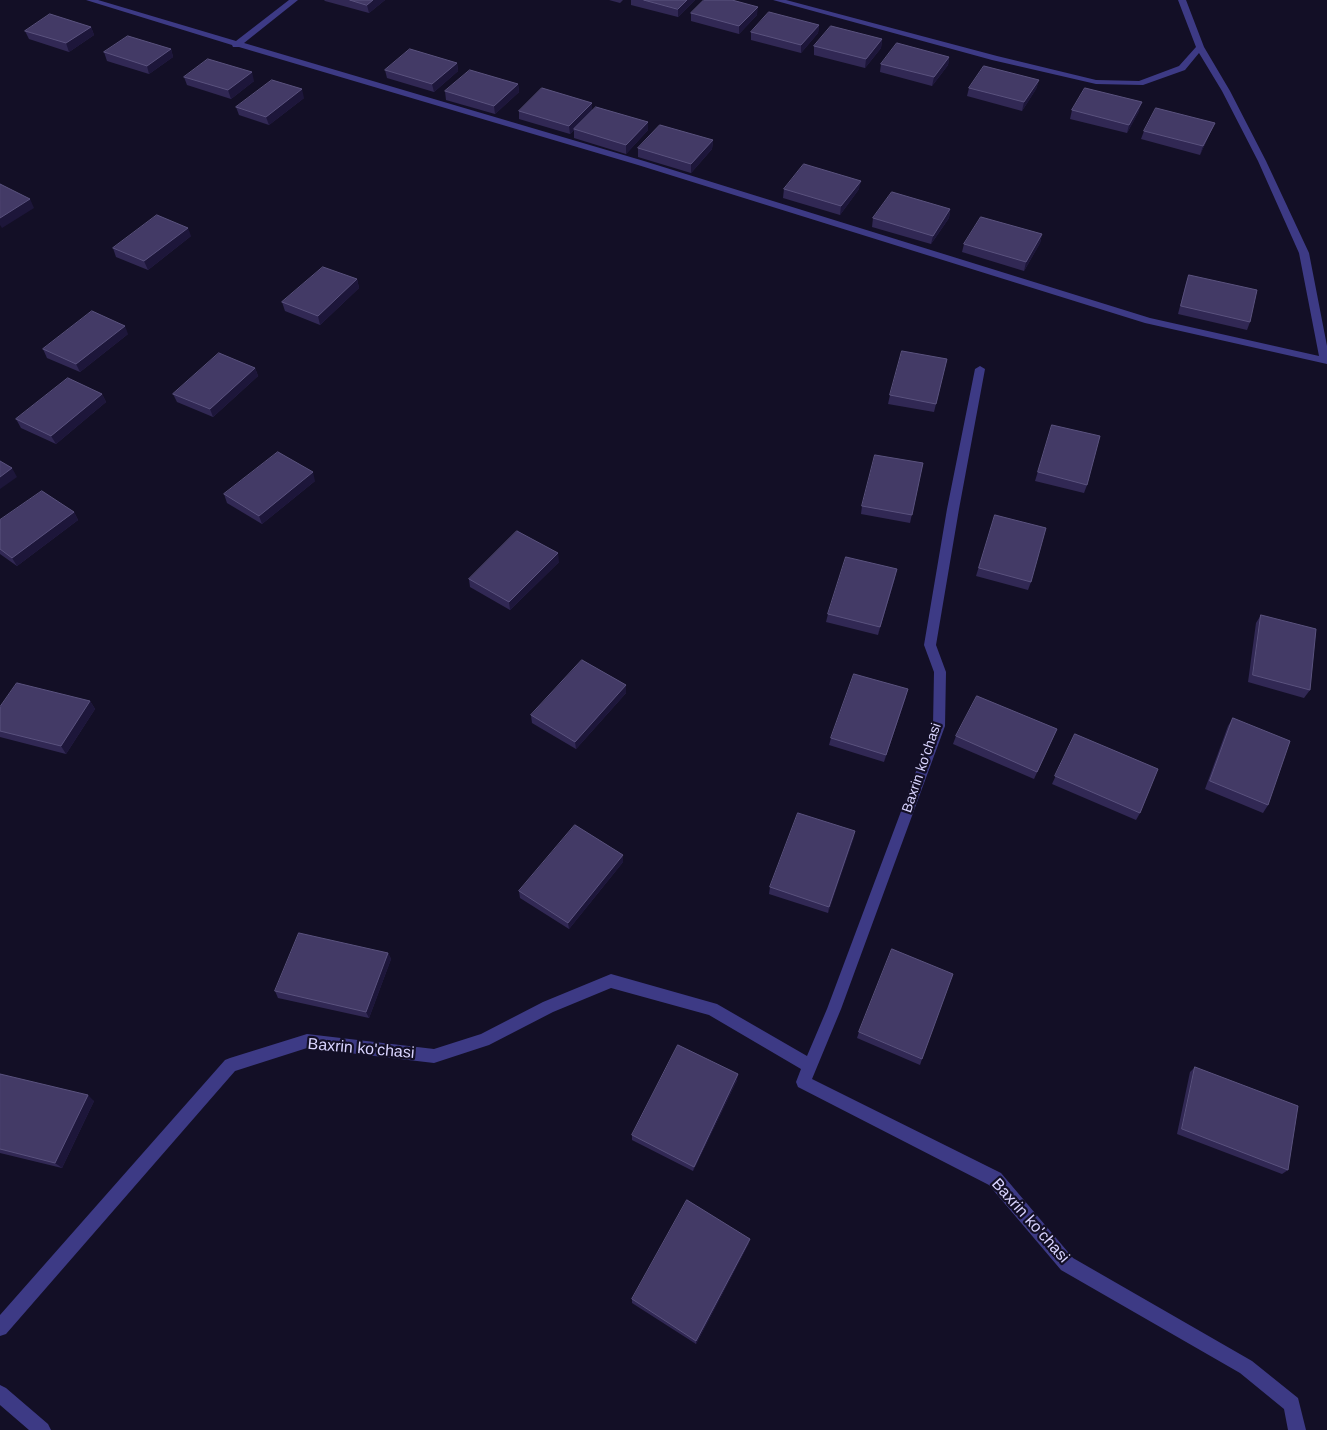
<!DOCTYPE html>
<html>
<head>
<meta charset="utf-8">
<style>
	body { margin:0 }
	canvas { display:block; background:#130f26 }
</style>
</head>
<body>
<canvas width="1327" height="1430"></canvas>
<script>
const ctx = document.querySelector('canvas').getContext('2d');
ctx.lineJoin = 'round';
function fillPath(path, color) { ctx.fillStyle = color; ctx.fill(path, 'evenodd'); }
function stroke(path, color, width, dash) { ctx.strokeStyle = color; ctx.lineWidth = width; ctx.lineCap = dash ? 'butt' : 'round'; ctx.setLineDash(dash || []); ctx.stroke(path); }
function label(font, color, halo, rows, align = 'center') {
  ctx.font = font + ' Helvetica,sans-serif'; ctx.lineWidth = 4.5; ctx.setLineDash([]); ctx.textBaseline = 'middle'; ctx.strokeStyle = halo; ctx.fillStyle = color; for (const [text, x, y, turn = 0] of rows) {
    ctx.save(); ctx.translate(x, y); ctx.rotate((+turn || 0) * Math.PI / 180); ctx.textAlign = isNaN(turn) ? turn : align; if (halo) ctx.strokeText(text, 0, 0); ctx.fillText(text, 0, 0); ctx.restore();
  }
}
const minor = new Path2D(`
	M86 0H98L236 41 289 0H298L244 43 644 161 1150 318 1319 356 1299 253 1258 161 1222 91 1199 53 1185 70 1143 85 1096 84 992 60 773 0H786L997 56 1096 80 1139 81 1179 66 1196 47 1178 0H1186L1204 47 1230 91 1266 161 1309 253 1327 346V364L1145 323 638 165 239 47H233L232 45Z
	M980 366 985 369 959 509 936 645 946 672 945 726 841 1009 812 1079 1001 1173 1073 1258 1252 1361 1298 1398 1306 1430H1288L1284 1409 1240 1373 1061 1270 989 1185 798 1087 796 1082 801 1069 709 1015 611 988 553 1012 489 1045 434 1063 307 1048 235 1071 6 1334 0 1336V1315L225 1060 230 1058 307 1034 434 1049 481 1034 543 1002 611 974 717 1004 807 1056 827 1009 933 726 934 672 924 645 947 509 975 369Z
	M0 1385 6 1388 48 1424 51 1430H29L0 1405Z`);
const wall = new Path2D(`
	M324 0H385L369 13 325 1Z
	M609 0H623L620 3Z
	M631 0H695L678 17 631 5Z
	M691 13 757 15 739 34 691 21Z
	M819 25 818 33 801 53 751 40V32Z
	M91 27 94 35 69 52 29 39 25 31Z
	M882 39 881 48 865 68 814 55V46Z
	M171 49 173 57 149 74 107 61 104 52Z
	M949 57 948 65 932 86 880 72 881 64Z
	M457 63 458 71 434 92 387 78 385 70Z
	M184 77 254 81 231 99 187 85Z
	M1039 80 1036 89 1022 111 967 96 969 88Z
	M518 84 519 92 495 114 446 100 445 91Z
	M304 98 269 125 239 115 236 107Z
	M592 103V110L648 130 626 154 574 138V130L570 134 519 119V111Z
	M1072 110 1139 111 1127 133 1070 119Z
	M1215 123 1211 131 1200 155 1141 139 1144 131Z
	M713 140 712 149 691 173 638 157V148Z
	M784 189H859L840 215 783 198Z
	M950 209 949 218 931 244 872 227 873 218Z
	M1042 234 1040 243 1024 271 962 252 964 244Z
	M191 236 148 270 116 257 113 248Z
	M1189 275 1250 322 1247 330 1178 314 1186 283Z
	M357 279 359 288 320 325 285 311 282 302Z
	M128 334 80 372 47 358 43 349Z
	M947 359 934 412 888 404 890 395Z
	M255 368 258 376 213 417 177 402 173 394Z
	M102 394 106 402 56 444 21 428 16 419Z
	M1052 425 1087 485 1084 493 1035 481Z
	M923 463 910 523 861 514 862 506Z
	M315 481 262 524 227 503 224 494Z
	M74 512 78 520 17 566 0 554V520Z
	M995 515 1031 582 1028 590 976 576Z
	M559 562 510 610 470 587 469 579Z
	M895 578 878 635 826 622 828 614Z
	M1261 615 1310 690 1304 698 1248 682 1256 623Z
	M626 685V693L576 749 532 723 531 715Z
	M906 697 884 762 829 745 831 738Z
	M90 701 95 709 66 754 0 737V707Z
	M1233 718 1268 805 1263 813 1205 789 1228 726Z
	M1057 729 1034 779 953 744 956 736Z
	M1075 734 1140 813 1136 820 1052 784Z
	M855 831 828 913 769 894 770 887Z
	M623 862 569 929 520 898 519 891Z
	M388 953 391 959 369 1018 278 998 275 991Z
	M859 1032 922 1059 920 1065 857 1038Z
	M1195 1067 1288 1170 1282 1174 1177 1134 1190 1072Z
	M0 1074 94 1101 62 1168 0 1153Z
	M737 1080 693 1171 632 1140V1135Z
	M749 1243 696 1344 632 1303V1299Z`);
const shadedWall = new Path2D(`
	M373 0H385L369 13 367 5Z
	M687 0H695L678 17V9Z
	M758 7 757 15 739 34V26Z
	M819 25 818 33 801 53V45Z
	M91 27 94 35 69 52 66 43Z
	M882 39 881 48 865 68 866 59Z
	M171 49 173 57 149 74 147 66Z
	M949 57 948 65 932 86 934 77Z
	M457 63 458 71 434 92 432 84Z
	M252 72 254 81 231 99 228 90Z
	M1039 80 1036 89 1022 111 1024 102Z
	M518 84 519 92 495 114 494 106Z
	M302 89 304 98 269 125 266 117Z
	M1142 102 1139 111 1127 133 1129 125Z
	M592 103V112L574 129V130L570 134 569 126Z
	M648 122V130L626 154V145Z
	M1215 123 1211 131 1200 155 1203 146Z
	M713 140 712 149 691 173V164Z
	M861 181 859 189 840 215 841 206Z
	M30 199 34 208 2 228 0 225V218Z
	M950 209 949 218 931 244 933 236Z
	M188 228 191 236 148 270 144 261Z
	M1042 234 1040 243 1024 271 1026 262Z
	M357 279 359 288 320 325 318 316Z
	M125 326 128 334 80 372 76 364Z
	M255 368 258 376 213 417 210 409Z
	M102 394 106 402 56 444 51 436Z
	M12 468 17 477 0 489V477Z
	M313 472 315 481 262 524 259 516Z
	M74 512 78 520 17 566 12 558Z
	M558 553 559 562 510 610 509 602Z
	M897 569 895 578 878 635 880 627Z
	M626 685V693L576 749 575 742Z
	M908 689 906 697 884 762 886 755Z
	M90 701 95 709 66 754 61 746Z
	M855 831 854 838 828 913 829 907Z
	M623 855V862L569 929 568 923Z
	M388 953 391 959 369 1018 366 1012Z
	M738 1074 737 1080 693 1171 694 1167Z
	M88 1095 94 1101 62 1168 55 1163Z
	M750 1239 749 1243 696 1344V1341Z`);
const building = new Path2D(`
	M350 0H373L367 5Z
	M644 0H687L678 9Z
	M704 0H732L758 7 739 26 691 13Z
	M769 12 819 25 801 45 751 32Z
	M50 14 91 27 66 43 25 31Z
	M831 26 882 39 866 59 814 46Z
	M128 36 171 49 147 66 104 52Z
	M897 43 949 57 934 77 881 64Z
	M410 49 457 63 432 84 385 70Z
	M208 59 252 72 228 90 184 77Z
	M984 66 1039 80 1024 102 969 88Z
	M470 70 518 84 494 106 445 91Z
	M272 80 302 89 266 117 236 107Z
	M542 88 592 103 569 126 519 111Z
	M1085 88 1142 102 1129 125 1072 110Z
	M596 107 648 122 626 145 574 129Z
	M1156 108 1215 123 1203 146 1144 131Z
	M660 125 713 140 691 164 638 148Z
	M804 164 861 181 841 206 784 189Z
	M0 184 30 199 0 218Z
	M892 192 950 209 933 236 873 218Z
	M157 215 188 228 144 261 113 248Z
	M981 217 1042 234 1026 262 964 244Z
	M323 267 357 279 318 316 282 302Z
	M1189 275 1257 290 1250 322 1181 306Z
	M92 311 125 326 76 364 43 349Z
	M902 351 947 359 936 404 890 395Z
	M219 353 255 368 210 409 173 394Z
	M68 378 102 394 51 436 16 419Z
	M1052 425 1100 436 1087 485 1038 472Z
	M278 452 313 472 259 516 224 494Z
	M875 455 923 463 912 515 862 506Z
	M0 461 12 468 0 477Z
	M42 491 74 512 12 558 0 549V520Z
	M995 515 1046 528 1031 582 979 568Z
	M517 531 558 553 509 602 469 579Z
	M846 557 897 569 880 627 828 614Z
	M1261 615 1316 629 1310 690 1253 675Z
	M582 660 626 685 575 742 531 715Z
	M854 674 908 689 886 755 831 738Z
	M17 683 90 701 61 746 0 731V707Z
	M977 696 1057 729 1037 772 956 736Z
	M1233 718 1290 741 1268 805 1210 781Z
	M1075 734 1158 769 1140 813 1055 776Z
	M798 813 855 831 829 907 770 887Z
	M575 825 623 855 568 923 519 891Z
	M299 933 388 953 366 1012 275 991Z
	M892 949 953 974 922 1059 859 1032Z
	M678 1045 738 1074 694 1167 632 1135Z
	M1195 1067 1298 1106 1288 1170 1182 1129Z
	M0 1074 88 1095 55 1163 0 1149Z
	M687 1200 750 1239 696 1341 632 1299Z`);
const streetNames = [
	["Baxrin ko'chasi",922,768,-71]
];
const nearStreetnames = [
	["Baxrin ko'chasi",361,1049,5],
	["Baxrin ko'chasi",1030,1221,48]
];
fillPath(minor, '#3d3a85');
fillPath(wall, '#312854');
fillPath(shadedWall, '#1d163a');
fillPath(building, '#433a66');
stroke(building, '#5a527e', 1);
label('14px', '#d9d4ff', '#130f26', streetNames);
label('16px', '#d9d4ff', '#130f26', nearStreetnames);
</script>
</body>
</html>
